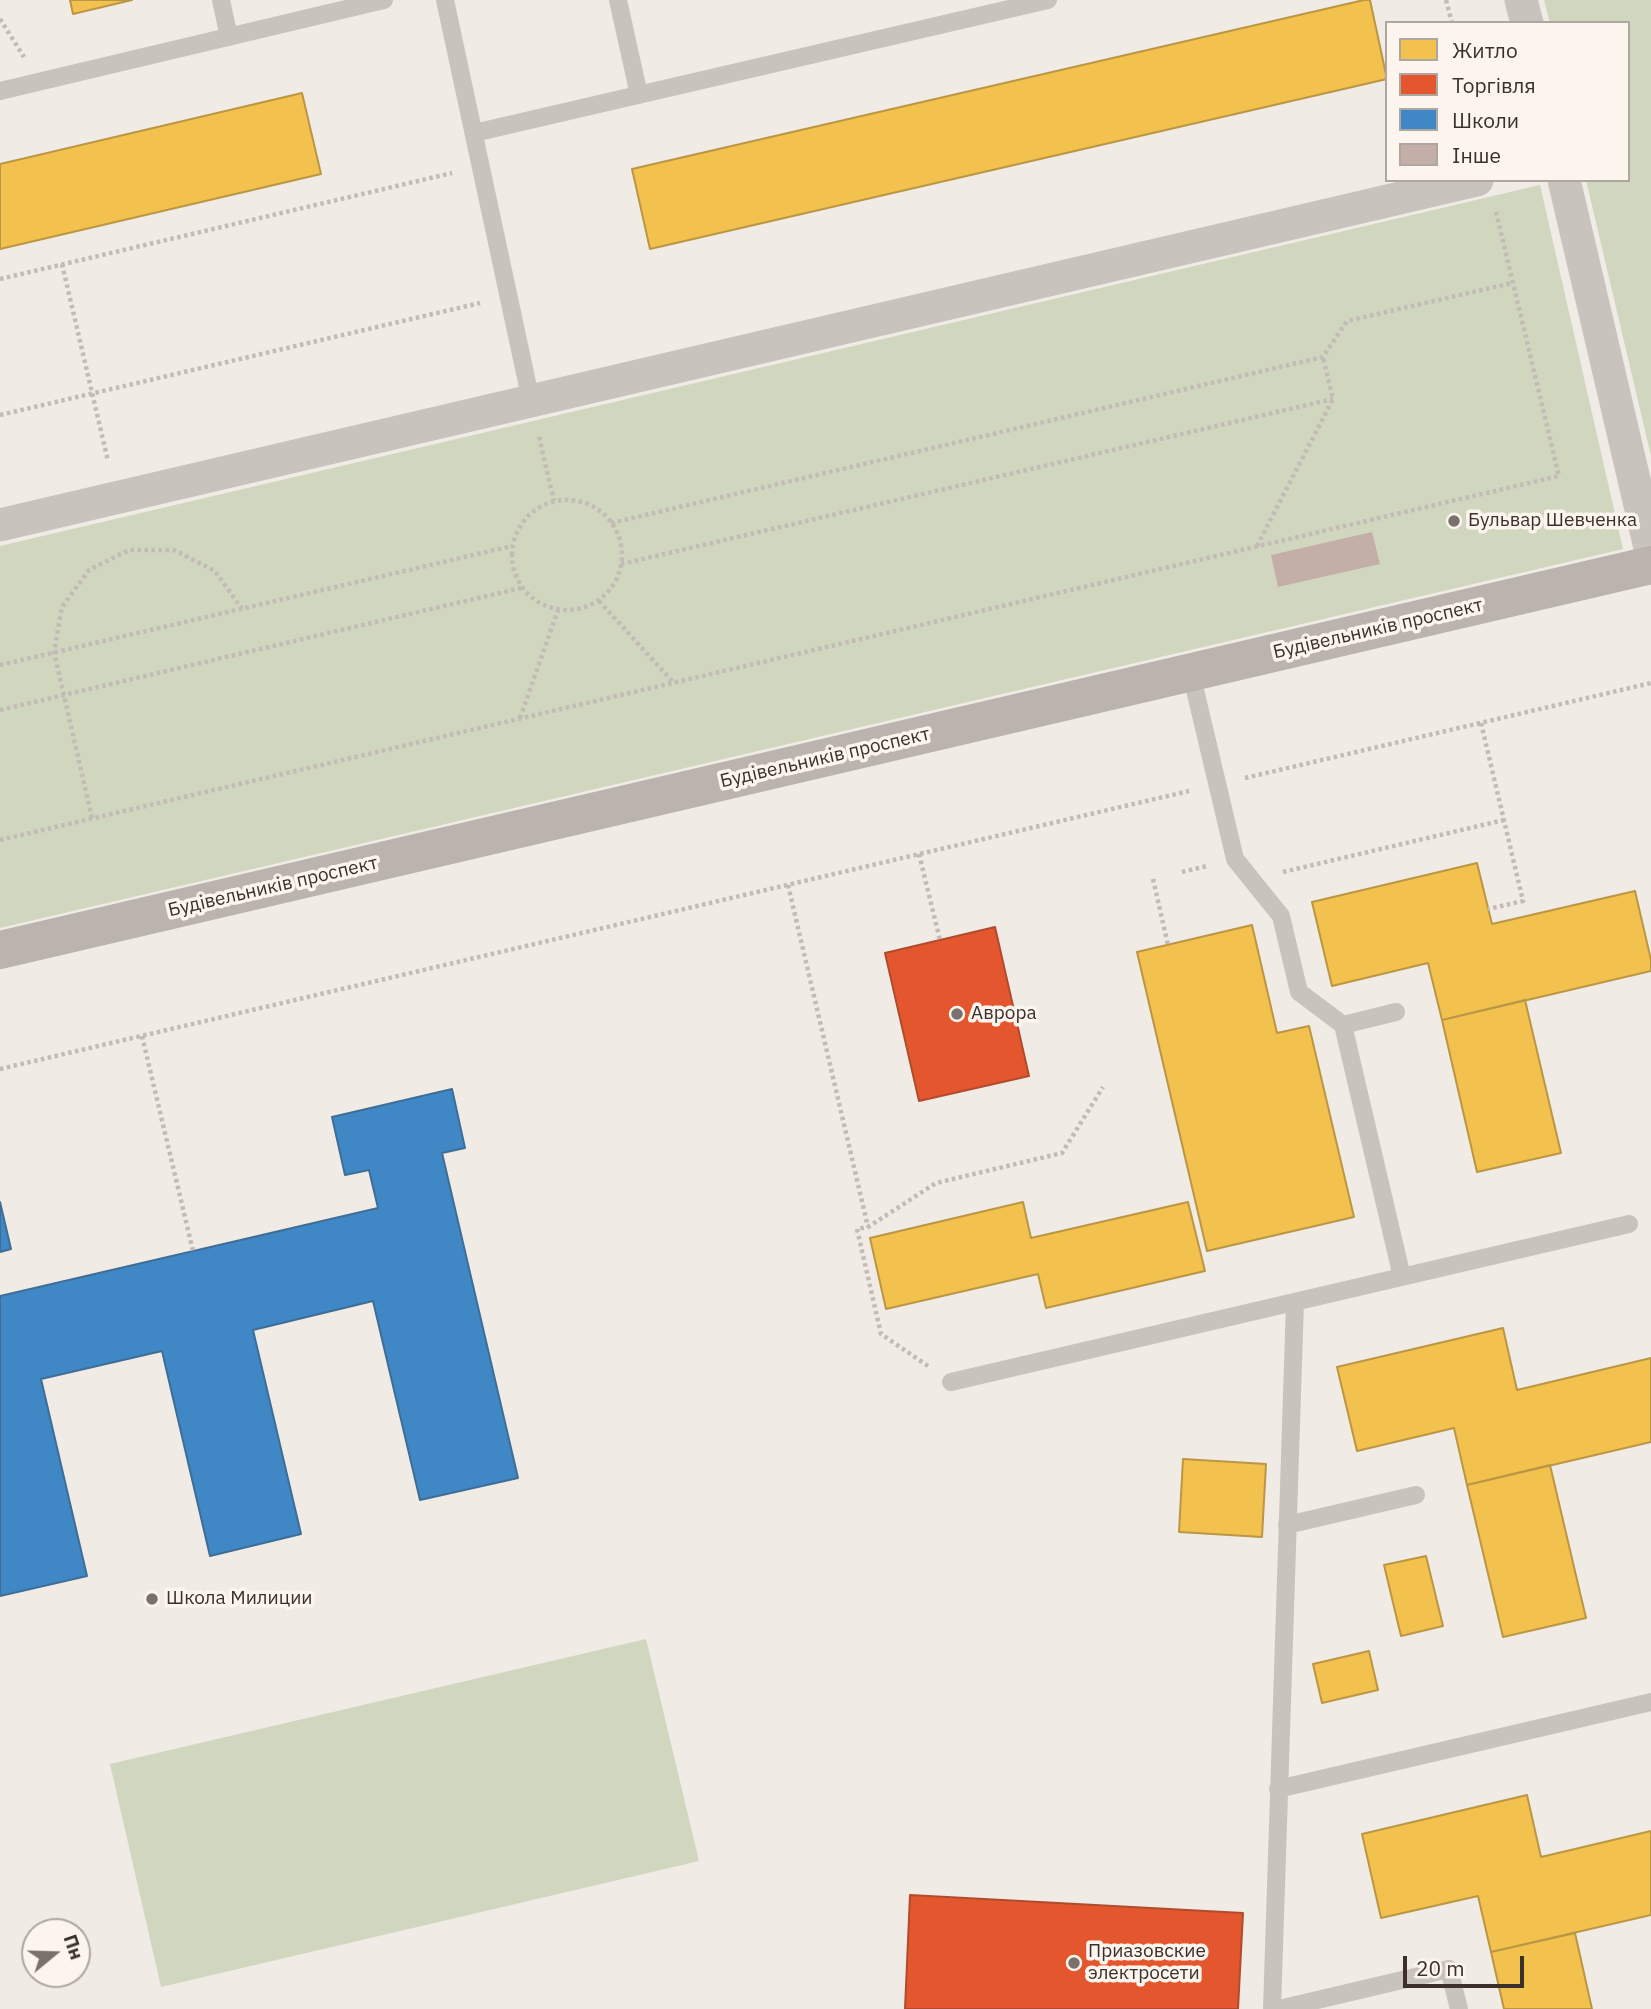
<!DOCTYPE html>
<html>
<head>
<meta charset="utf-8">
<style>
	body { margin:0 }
	#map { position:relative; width:1651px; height:2009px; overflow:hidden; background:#f0ebe5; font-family:"IBM Plex Sans",sans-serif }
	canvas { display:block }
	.legend { position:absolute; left:1385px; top:21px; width:245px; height:161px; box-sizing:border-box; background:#fbf5ee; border:2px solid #aea6a0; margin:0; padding:9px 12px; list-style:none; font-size:21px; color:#3b302b }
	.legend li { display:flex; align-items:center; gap:14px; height:35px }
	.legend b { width:35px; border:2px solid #aea6a0 }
	.north { position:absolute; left:21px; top:1918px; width:70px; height:70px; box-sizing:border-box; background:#fbf5ee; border:2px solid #aea6a0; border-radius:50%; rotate:71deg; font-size:19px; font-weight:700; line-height:28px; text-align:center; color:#3b302b }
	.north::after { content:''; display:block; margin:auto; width:24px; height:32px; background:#7a716c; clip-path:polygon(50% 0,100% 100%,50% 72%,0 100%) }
	.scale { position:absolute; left:1403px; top:1956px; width:121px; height:32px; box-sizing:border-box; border:4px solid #3b302b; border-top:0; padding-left:9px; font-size:21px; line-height:24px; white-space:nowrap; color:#3b302b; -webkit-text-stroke:5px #fbf5ee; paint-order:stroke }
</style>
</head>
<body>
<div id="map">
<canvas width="1651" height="2009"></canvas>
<ul class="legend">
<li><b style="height:19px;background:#f2c14e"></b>Житло</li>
<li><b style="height:19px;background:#e4572e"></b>Торгівля</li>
<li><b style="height:19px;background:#3f88c5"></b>Школи</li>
<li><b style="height:19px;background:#c3afa7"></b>Інше</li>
</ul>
<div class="north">Пн</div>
<div class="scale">20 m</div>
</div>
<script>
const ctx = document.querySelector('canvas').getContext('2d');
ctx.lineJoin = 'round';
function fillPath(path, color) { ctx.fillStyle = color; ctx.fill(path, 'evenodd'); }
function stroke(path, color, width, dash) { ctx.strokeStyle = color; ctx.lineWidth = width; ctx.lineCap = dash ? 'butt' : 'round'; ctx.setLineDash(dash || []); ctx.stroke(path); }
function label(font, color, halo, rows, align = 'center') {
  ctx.font = font + ' "IBM Plex Sans",sans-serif'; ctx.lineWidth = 7; ctx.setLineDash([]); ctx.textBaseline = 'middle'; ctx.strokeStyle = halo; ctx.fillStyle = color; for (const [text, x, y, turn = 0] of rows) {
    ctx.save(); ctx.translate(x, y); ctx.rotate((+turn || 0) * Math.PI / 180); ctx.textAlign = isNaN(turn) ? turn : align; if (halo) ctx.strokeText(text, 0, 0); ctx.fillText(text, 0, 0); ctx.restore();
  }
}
const green = new Path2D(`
	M1544 0H1651V456L1586 180H1628V23H1550Z
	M1540 185 1623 549 0 928V546Z
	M646 1639 699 1861 161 1987 110 1764Z`);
const homes = new Path2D(`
	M70 0H132L73 14Z
	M1364 0H1370L1387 79 650 249 632 169Z
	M302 93 321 174 0 249V164Z
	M1477 863 1492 924 1635 891 1651 960V971L1442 1020 1428 963 1332 986 1312 902Z
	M1252 925 1277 1033 1309 1026 1354 1217 1207 1251 1137 952Z
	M1525 1000 1561 1153 1477 1172 1442 1020Z
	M1023 1202 1031 1238 1188 1202 1205 1271 1046 1308 1038 1274 886 1309 870 1238Z
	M1503 1328 1517 1390 1651 1358V1442L1467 1485 1454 1428 1357 1451 1337 1367Z
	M1183 1459 1266 1464 1262 1537 1179 1532Z
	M1550 1465 1586 1618 1503 1637 1467 1485Z
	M1426 1556 1443 1626 1401 1636 1384 1565Z
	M1369 1651 1378 1690 1322 1703 1313 1664Z
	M1527 1795 1541 1857 1651 1831V1915L1491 1952 1478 1896 1381 1918 1362 1834Z
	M1575 1933 1592 2009H1504L1491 1952Z`);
const shops = new Path2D(`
	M995 927 1029 1076 919 1101 885 953Z
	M910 1895 1243 1913 1238 2009H905Z`);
const schools = new Path2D(`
	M452 1089 465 1148 442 1153 518 1478 420 1500 373 1301 253 1330 301 1534 210 1556 162 1351 41 1379 87 1576 0 1596V1296L378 1208 369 1170 345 1175 332 1117Z
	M0 1202 11 1249 0 1252Z`);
const building = new Path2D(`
	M1372 532 1380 564 1278 587 1271 555Z`);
const path = new Path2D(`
	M1446 0 1452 23
	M0 19 24 57
	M62 264 108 461
	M0 279 452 173
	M0 415 480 303
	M539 437 554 501
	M512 555a55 55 0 1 1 110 0a55 55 0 1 1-110 0Z
	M611 523 1323 357 1347 321 1512 283
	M1257 546 1333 399 1323 357
	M621 564 1333 399
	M599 601 673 682
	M0 665 512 546
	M0 710 521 588
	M520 718 558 610
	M1481 723 1523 901 1488 909
	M1245 778 1651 683
	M92 818 54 652 62 607 89 570 129 550H174L215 571 242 609
	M0 840 1559 476 1496 212
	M919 854 940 940
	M1182 872 1207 866
	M1283 872 1504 820
	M1153 879 1168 945
	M788 885 868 1227
	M142 1036 193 1251
	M0 1069 1189 791
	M928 1366 881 1334 857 1229 868 1227 936 1183 1062 1153 1103 1087`);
const service = new Path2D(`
	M221 0 229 37
	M445 0 531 401
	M618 0 639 95
	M0 91 384 0
	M474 133 1048 0
	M1191 673 1235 859 1281 916 1299 992 1343 1025 1402 1277
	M1343 1025 1396 1012
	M951 1382 1629 1224
	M1287 1525 1416 1495
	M1278 1789 1651 1702
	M1272 2009 1295 1302
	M1279 2009 1449 1969 1459 2009`);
const minor = new Path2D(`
	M1521 0 1527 23
	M1564 180 1651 552
	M0 525 1477 180`);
const secondary = new Path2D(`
	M0 950 1651 565`);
const markers = [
	[1454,521,7,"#7a716c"],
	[957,1014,7,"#7a716c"],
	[152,1599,7,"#7a716c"],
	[1074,1963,7,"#7a716c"]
];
const poiNames = [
	["Бульвар Шевченка",1468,521],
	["Аврора",971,1014],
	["Школа Милиции",166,1599],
	["Приазовские",1088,1952],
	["электросети",1088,1974]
];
const streetNames = [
	["Будівельників проспект",1378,629,-13],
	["Будівельників проспект",825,758,-13],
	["Будівельників проспект",273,887,-13]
];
fillPath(green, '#d1d6bf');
fillPath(homes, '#f2c14e');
stroke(homes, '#bb9644', 2);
fillPath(shops, '#e4572e');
stroke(shops, '#b14b2d', 2);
fillPath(schools, '#3f88c5');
stroke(schools, '#3e6e97', 2);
fillPath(building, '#c3afa7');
stroke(path, '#c2bbb6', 4.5, [3.5, 3.5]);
stroke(service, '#c9c3be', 18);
stroke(minor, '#c9c3be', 33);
stroke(secondary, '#bab3ae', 38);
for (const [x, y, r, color] of markers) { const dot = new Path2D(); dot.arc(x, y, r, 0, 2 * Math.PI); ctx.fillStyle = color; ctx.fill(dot); stroke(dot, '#fbf5ee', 2.5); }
label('19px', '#3b302b', '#fbf5ee', poiNames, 'left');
label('19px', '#3b302b', '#fbf5ee', streetNames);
</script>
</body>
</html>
